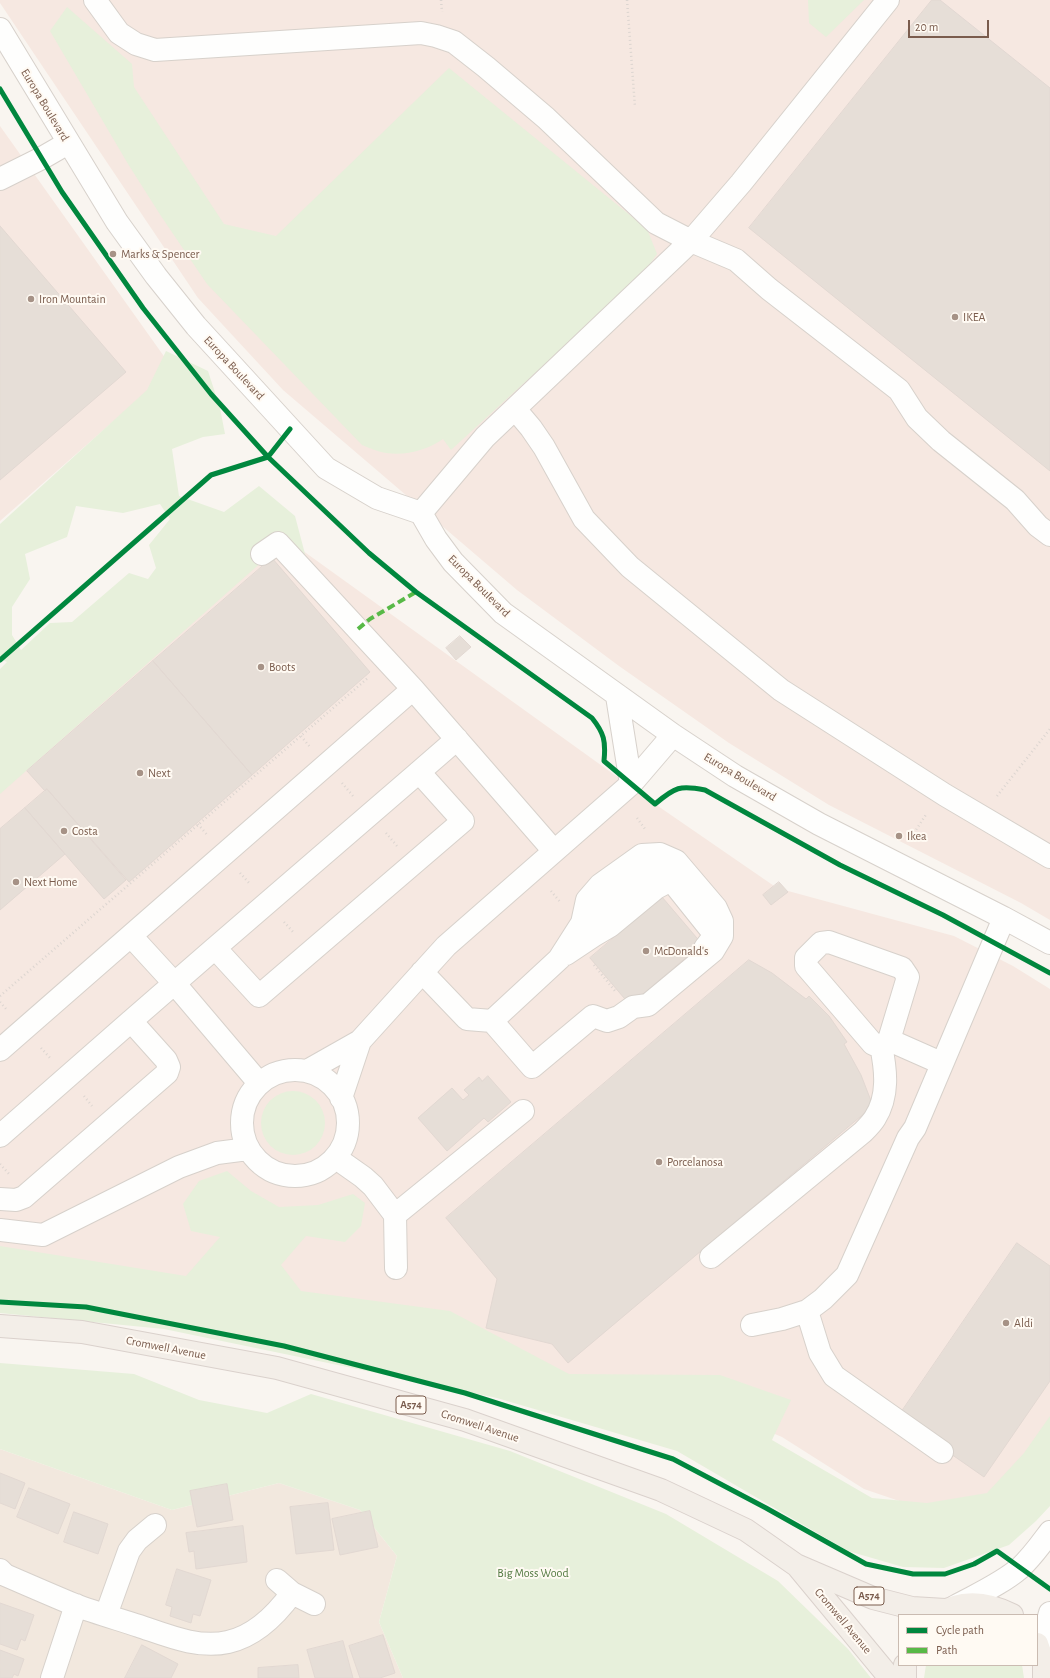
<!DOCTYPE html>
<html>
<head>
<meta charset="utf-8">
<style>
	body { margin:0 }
	#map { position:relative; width:1050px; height:1678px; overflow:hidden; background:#f9f5f0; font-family:"Alegreya Sans",sans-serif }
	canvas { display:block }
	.legend { position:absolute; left:898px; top:1614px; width:140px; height:52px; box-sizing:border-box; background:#fffaf3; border:1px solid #cabbb1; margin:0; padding:5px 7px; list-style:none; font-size:12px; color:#7a5c4d }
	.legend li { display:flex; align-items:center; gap:8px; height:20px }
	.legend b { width:20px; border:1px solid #cabbb1 }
	.scale { position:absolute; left:908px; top:20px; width:81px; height:18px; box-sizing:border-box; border:2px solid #7a5c4d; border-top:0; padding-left:5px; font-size:12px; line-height:14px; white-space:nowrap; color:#7a5c4d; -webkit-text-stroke:3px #fffaf3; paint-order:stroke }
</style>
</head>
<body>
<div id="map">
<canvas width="1050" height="1678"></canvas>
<ul class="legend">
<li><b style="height:5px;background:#00873e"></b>Cycle path</li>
<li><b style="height:5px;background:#58b947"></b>Path</li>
</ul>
<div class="scale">20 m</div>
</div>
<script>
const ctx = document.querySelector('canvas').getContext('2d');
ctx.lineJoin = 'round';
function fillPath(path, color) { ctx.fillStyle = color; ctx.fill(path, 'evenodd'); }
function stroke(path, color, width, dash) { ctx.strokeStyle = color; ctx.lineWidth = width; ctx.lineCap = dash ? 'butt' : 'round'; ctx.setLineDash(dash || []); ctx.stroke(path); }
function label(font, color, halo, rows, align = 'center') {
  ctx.font = font + ' "Alegreya Sans",sans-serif'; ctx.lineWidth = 4; ctx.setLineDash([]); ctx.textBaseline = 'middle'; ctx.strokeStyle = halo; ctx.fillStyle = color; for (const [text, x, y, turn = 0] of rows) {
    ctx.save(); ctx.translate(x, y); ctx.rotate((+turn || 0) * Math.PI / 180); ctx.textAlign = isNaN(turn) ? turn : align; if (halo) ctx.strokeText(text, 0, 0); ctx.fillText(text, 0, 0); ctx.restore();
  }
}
const residential = new Path2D(`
	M0 1449 172 1510 279 1483 360 1510 397 1556 379 1622 403 1678H0Z`);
const commercial = new Path2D(`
	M0 0H1050V920L1021 903 829 805 729 743 619 666 517 590 283 390 198 298 0 3Z
	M0 126 173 369 0 521Z
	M274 530 655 804 777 888 954 936 1013 966 1050 989V1459L988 1509 914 1506 864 1489 782 1437 706 1405 0 1291V772Z`);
const green = new Path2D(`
	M808 0H864L826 37 809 23Z
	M67 7 132 64 134 87 224 224 276 236 449 68 647 229 657 254 643 274 451 450 443 439C427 450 406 456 386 453 378 452 370 448 362 445L207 284 161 216 128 164 50 31Z
	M166 351 208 371 220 408 225 434 203 437 172 449 179 496 224 512 259 486 295 516 309 569 273 552 0 794V669L7 662 0 659V524L147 390ZM160 504 170 519 149 545 156 568 148 579 129 573 72 622 50 623 21 650 12 635V607L30 579 25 554 67 537 76 506 123 513Z
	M261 1123a32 32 0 1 1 64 0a32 32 0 1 1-64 0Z
	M227 1171 251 1191 279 1207 318 1205 353 1194 365 1203 361 1226 345 1242 306 1236 281 1265 301 1291 450 1311 569 1374 720 1375 791 1400 772 1440 872 1498 927 1503 987 1493 1024 1453 1050 1416V1506L1036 1521 1009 1545 944 1568 903 1567 848 1551 677 1451 497 1398 164 1329 0 1313V1246L186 1276 220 1237 191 1231 183 1204 199 1181Z
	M0 1363 134 1374 199 1400 267 1413 311 1394 510 1451 666 1514 778 1581 848 1649 871 1678H403L379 1622 397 1556 360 1510 279 1483 172 1510 0 1449Z
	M926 1665H1022L1024 1678H924Z`);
const building = new Path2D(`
	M932 0H940L1050 88V471L749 228Z
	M0 226 126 372 0 480Z
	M272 558 370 672 252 775 153 661Z
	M460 636 471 647 456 660 446 648Z
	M153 661 252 775 129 882 47 789 45 791 27 771Z
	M47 789 126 880 104 899 25 808Z
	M25 808 65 854 0 910V829Z
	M779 882 788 892 771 905 763 895Z
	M662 897 702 944 630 1005 590 958Z
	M749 960 772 973 806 999 809 996 829 1016 847 1042 844 1044 861 1075 873 1106 568 1363 552 1344 486 1328 497 1279 446 1218Z
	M488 1076 511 1102 488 1122 484 1118 447 1151 418 1118 452 1088 463 1100 469 1095 464 1090 479 1077 482 1081Z
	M1017 1243 1050 1266V1381L984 1477 898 1417Z
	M0 1473 25 1483 15 1509 0 1503Z
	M227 1484 233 1520 197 1527 190 1491Z
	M29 1488 70 1504 58 1534 17 1517Z
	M328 1503 334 1550 296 1554 290 1507Z
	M370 1511 378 1547 340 1555 332 1519Z
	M74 1512 108 1524 98 1554 64 1542Z
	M243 1526 247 1562 196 1569 194 1551 189 1552 186 1533Z
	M177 1569 211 1580 200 1616 193 1614 191 1623 170 1616 172 1607 166 1605Z
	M0 1603 34 1615 25 1641 21 1639 17 1650 0 1644Z
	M383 1635 395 1673 380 1678H360L349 1646Z
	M343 1641 353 1678H315L307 1650Z
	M142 1645 178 1664 171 1678H125Z
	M0 1650 24 1659 18 1676 14 1674 12 1678H0Z
	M298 1665 299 1678H258V1668Z`);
const path = new Path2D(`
	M441 0 442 12
	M627 0 635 107
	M301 736 310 747
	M342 783 353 796
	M997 796 1050 729
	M637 818 645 829
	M198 824 208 836
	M386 833 397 846
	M914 833 927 813
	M240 873 250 884
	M551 891 561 903
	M284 922 294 933
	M594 965 615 991
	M0 996 369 677
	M0 1002 7 1010
	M41 1048 51 1059
	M84 1096 92 1106
	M0 1164 9 1174`);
const minor = new Path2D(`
	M95 0 119 33 136 44 155 50 421 33 436 36 454 42 486 67 546 118 656 223 691 241 736 260 769 289 899 390 917 418 941 441 1015 500 1038 526 1050 535
	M0 29 117 222 156 276 196 326 326 468 377 498 421 513 436 539 453 562 503 613 673 735 735 776 819 824 1004 918 1050 943
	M0 179 42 158 68 143
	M515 409 531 428 544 447 584 519 630 567 781 690 945 795 1050 857
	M421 513 485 437 691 241 741 183 888 0
	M262 554 278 543 413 689 554 851
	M617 696 631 784
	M131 936 175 984 259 1083
	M593 936 602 911 612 897 641 875 656 873 671 880
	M829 942 902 968 908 977 889 1040 881 1046 873 1044 806 966V958L821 943Z
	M215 948 419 772
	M566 954 593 936 610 926 656 888 671 880 715 935 705 948
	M422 972 467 1019 492 1021 532 1067 593 1016 607 1021 619 1017 633 1007 648 1005 713 951 722 936V921L716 908 676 861 660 854 642 855 600 885 587 900 582 923 559 959 492 1021
	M889 1040 941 1063
	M0 1050 413 689
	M242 1123a53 53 0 1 1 106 0a53 53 0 1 1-106 0Z
	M307 1071 360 1041 446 946 631 784 673 735
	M341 1098 360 1041
	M0 1136 131 1021
	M336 1158 363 1177 373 1186 395 1215 396 1268
	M0 1199 16 1200 24 1197 167 1073 169 1067 166 1060 131 1021 215 948 259 996 463 821 419 772 457 739
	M395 1215 523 1111
	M0 1230 43 1235 179 1167 217 1153 248 1149
	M711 1257 863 1132C867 1128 872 1123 875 1118 889 1096 886 1070 881 1046
	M807 1311 820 1353 834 1376 942 1452
	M752 1325 782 1319 807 1311 823 1299 847 1275 908 1138 915 1128 1004 918
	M0 1570 5 1575C28 1585 51 1595 75 1605 96 1613 118 1619 139 1626 166 1635 198 1649 228 1642 255 1636 276 1615 292 1593
	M277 1580 292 1593 314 1604
	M956 1606C978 1594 1001 1584 1020 1568 1032 1557 1041 1544 1050 1532
	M106 1615 129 1551 137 1540 155 1525
	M1040 1650 1050 1613
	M52 1678 76 1605`);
const major = new Path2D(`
	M0 1326 82 1332 277 1368 465 1420 661 1490 746 1530 796 1565 873 1598 912 1608 945 1610
	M799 1568 890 1678
	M937 1615C962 1599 987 1602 1012 1615
	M1037 1644 1044 1664V1678
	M905 1678V1665`);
const quiet = new Path2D(`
	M358 629 370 619 416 592`);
const cycleway = new Path2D(`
	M0 89 62 192 143 308 211 394 268 457 369 553 416 592 592 718C604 733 606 741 604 761L655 804C675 787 680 785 705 790L840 865 943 915 1050 973
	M0 660 211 475 268 457 290 429
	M0 1302 86 1307 284 1346 465 1393 673 1459 766 1508 866 1564 913 1574H945L974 1564 997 1551 1050 1589`);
const markers = [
	[113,254,4,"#a69286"],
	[31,299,4,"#a69286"],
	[955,317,4,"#a69286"],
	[261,667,4,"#a69286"],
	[140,773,4,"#a69286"],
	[64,831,4,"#a69286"],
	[899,836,4,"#a69286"],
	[16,882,4,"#a69286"],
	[646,951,4,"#a69286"],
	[659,1162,4,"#a69286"],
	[1006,1323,4,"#a69286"]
];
const shields = [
	[411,1405,30],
	[869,1596,30]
];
const shieldNames = [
	["A574",411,1405],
	["A574",869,1596]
];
const streetNames = [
	["Europa Boulevard",45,105,59],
	["Europa Boulevard",234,368,47],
	["Europa Boulevard",479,586,45],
	["Europa Boulevard",740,777,31],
	["Cromwell Avenue",166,1348,11],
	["Cromwell Avenue",480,1426,18],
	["Cromwell Avenue",843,1621,50]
];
const poiNames = [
	["Marks & Spencer",121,254],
	["Iron Mountain",39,299],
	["IKEA",963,317],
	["Boots",269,667],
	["Next",148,773],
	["Costa",72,831],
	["Ikea",907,836],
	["Next Home",24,882],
	["McDonald's",654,951],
	["Porcelanosa",667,1162],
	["Aldi",1014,1323]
];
const parkNames = [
	["Big Moss Wood",533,1573]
];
fillPath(residential, '#f2e8de');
fillPath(commercial, '#f6e8e1');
fillPath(green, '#e7f0db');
fillPath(building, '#e6ded7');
stroke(building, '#e2d8d2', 1);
stroke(minor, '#d7d1cb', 24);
stroke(major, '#dad1cc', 24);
stroke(path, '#dcd5d0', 2.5, [1, 3]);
stroke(minor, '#fefefd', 22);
stroke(major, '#f3eee8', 22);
stroke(quiet, '#58b947', 4, [8, 4]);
stroke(cycleway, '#00873e', 5);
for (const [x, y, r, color] of markers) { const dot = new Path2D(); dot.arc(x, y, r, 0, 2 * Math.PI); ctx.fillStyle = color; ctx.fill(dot); stroke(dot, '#fffaf3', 1.5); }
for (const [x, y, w] of shields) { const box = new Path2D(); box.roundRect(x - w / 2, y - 9, w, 18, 3); ctx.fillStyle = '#fffaf3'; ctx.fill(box); stroke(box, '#7a5c4d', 1); }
label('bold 11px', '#7a5c4d', null, shieldNames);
label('12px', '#7a5c4d', '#fffaf3', streetNames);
label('12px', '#7a5c4d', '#fffaf3', poiNames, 'left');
label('12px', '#537a41', '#fffaf3', parkNames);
</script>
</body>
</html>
